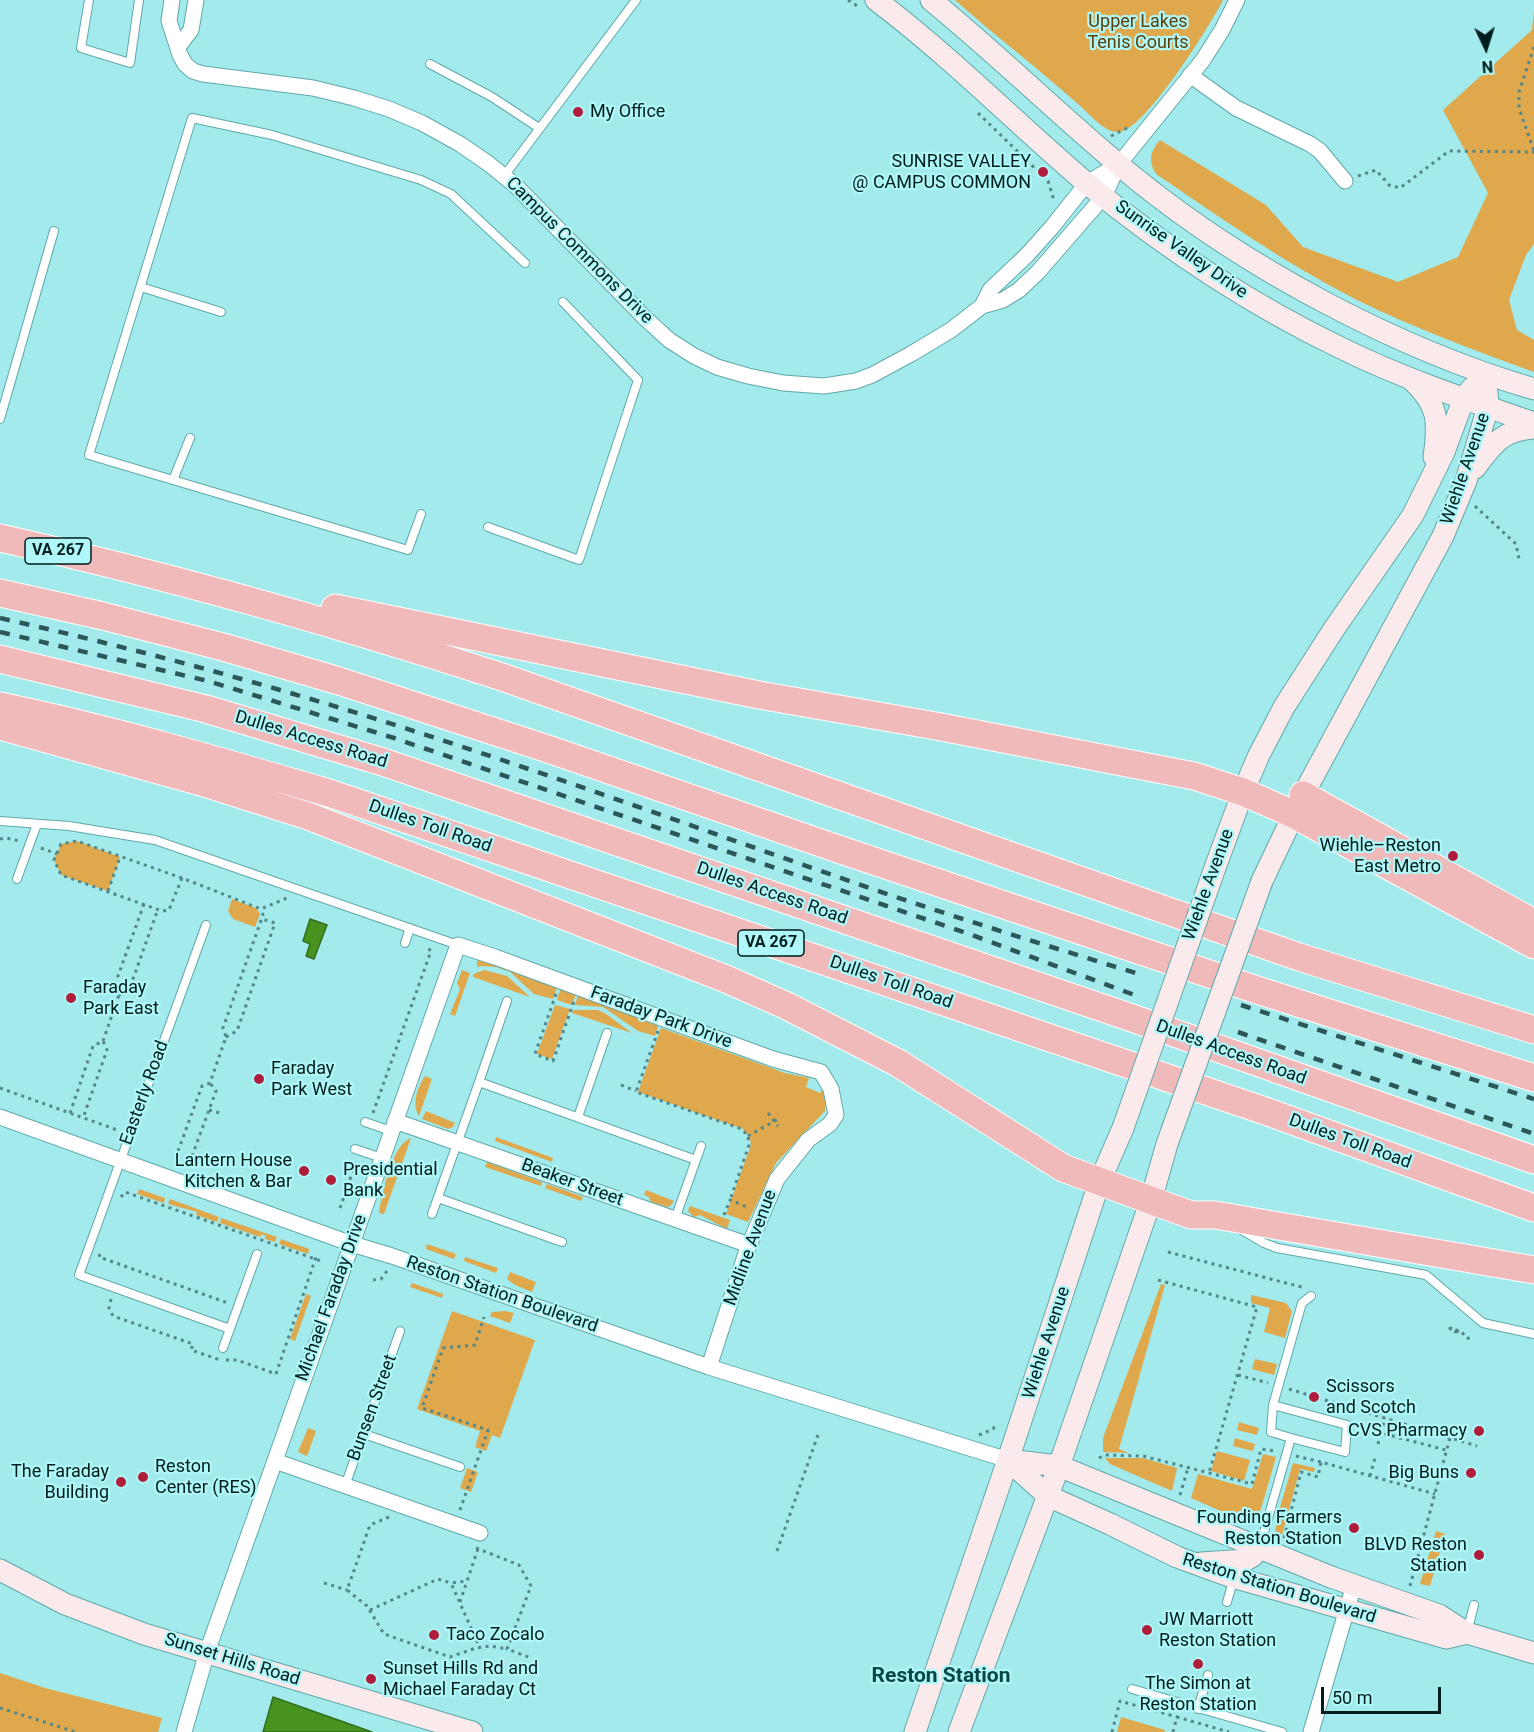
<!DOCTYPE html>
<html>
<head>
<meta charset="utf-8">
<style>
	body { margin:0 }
	#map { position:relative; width:1534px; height:1732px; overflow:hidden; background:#a2eaeb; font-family:Roboto,sans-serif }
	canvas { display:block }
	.north { position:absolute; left:1456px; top:18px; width:60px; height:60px; -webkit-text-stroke:4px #aff7f8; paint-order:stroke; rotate:176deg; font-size:16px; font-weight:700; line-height:24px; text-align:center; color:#001d1d }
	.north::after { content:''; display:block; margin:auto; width:21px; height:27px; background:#001d1d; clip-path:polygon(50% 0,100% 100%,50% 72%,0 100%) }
	.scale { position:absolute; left:1321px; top:1687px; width:120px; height:27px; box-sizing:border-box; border:3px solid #001d1d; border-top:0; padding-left:8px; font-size:18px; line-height:21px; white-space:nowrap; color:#001d1d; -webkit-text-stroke:4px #aff7f8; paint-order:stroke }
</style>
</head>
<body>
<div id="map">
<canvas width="1534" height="1732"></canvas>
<div class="north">N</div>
<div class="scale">50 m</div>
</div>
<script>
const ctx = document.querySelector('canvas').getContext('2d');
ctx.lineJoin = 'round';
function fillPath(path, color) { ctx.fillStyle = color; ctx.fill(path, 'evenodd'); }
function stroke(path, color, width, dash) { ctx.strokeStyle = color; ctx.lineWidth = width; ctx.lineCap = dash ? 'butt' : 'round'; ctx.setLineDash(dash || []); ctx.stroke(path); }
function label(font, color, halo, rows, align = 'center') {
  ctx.font = font + ' Roboto,sans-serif'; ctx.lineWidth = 4.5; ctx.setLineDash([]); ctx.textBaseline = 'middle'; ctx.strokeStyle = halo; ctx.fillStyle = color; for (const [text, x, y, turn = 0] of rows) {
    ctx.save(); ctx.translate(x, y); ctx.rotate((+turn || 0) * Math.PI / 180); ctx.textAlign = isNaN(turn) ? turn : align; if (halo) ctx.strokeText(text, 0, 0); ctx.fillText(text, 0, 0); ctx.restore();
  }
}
const green = new Path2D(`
	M955 0H1223C1211 24 1145 130 1119 132 1104 133 1089 113 1078 104 1038 68 995 36 955 0Z
	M1534 11V244L1526 255 1509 300 1517 330 1534 340V372C1474 350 1414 328 1357 300 1286 264 1221 218 1156 174 1148 160 1150 152 1160 140L1266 205 1303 247 1398 282 1458 257 1488 193 1443 110 1532 30Z
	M77 841 120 857 108 891 61 875 54 860 61 844Z
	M232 899 256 908 260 914 255 927 233 919 228 911Z
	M477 959H482L557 988 553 999 534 994 510 972 496 967 482 966 477 967Z
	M462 970 470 973 455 1016 450 1014 460 989 457 983Z
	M484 970 507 976 530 997 473 977 474 974Z
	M560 990 576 994 572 1005 557 1000Z
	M578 995 658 1026 655 1036 638 1031 603 1007 575 1005Z
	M555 1005 570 1009 552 1059 537 1054Z
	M573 1010H598L606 1014 632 1033 572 1013Z
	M661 1028 785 1073 809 1078 806 1087 820 1093 823 1088 826 1094 825 1111 776 1163 748 1222 726 1214 751 1145 750 1139 743 1129 638 1092Z
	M425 1076 432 1079 419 1116C411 1103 418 1087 425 1076Z
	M426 1111 455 1123 453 1127 448 1129 422 1119Z
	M496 1137 553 1158 552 1162 495 1141Z
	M411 1138 384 1214 379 1213C382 1194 392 1144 411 1138Z
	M487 1162 542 1182 541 1186 485 1167Z
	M547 1184 583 1197 581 1201 545 1188Z
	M139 1189 165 1198 164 1203 137 1194Z
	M646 1190 674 1201 672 1204 668 1207 651 1202 649 1197 644 1195Z
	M170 1199 219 1217 217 1222 196 1215 197 1212 168 1204Z
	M690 1206 730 1220 727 1229 700 1215 694 1217 688 1211Z
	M221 1218 277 1237 275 1242 265 1239 266 1236 262 1234 260 1237 220 1223Z
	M281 1239 309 1249 308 1254 279 1244Z
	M427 1244 456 1254 454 1259 426 1249Z
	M465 1257 498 1268 496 1273 464 1261Z
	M510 1272 536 1282 532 1292 515 1285 507 1279Z
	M412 1283 443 1294 442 1298 410 1287Z
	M1161 1284 1165 1285 1119 1449 1129 1453 1103 1452V1438Z
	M306 1294 311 1296 295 1341 290 1339Z
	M1251 1295 1286 1303 1292 1311 1285 1338 1264 1332 1270 1308 1251 1303Z
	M452 1311 535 1340 500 1438 492 1435 486 1451 475 1447 480 1431 417 1409Z
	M505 1311 514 1313 510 1323 490 1316 492 1312Z
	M1255 1359 1277 1364 1274 1375 1252 1369Z
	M1239 1422 1259 1428 1257 1435 1237 1430Z
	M308 1428 316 1431 307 1456 298 1452Z
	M1235 1438 1255 1444 1253 1451 1233 1446Z
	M1217 1451 1250 1460 1244 1481 1211 1471Z
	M1263 1454 1276 1457 1261 1509 1253 1525 1191 1498 1198 1474 1252 1489Z
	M1105 1458H1143L1177 1468 1172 1491 1110 1464Z
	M1293 1463 1315 1468 1314 1472 1300 1469 1282 1535 1275 1533 1278 1514Z
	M467 1468 478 1472 471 1492 460 1488Z
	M1436 1531 1445 1534 1430 1586 1420 1584Z
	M0 1673 45 1688 162 1718 158 1732H0Z
	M1121 1717 1165 1730 1164 1732H1117Z`);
const water = new Path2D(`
	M310 919 327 925 314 959 306 956 310 944 303 941Z
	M273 1697 372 1732H263Z`);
const path = new Path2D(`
	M848 0 859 7
	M1534 47 1519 92V108L1534 151
	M978 113 1048 181 1053 197 1052 202
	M1111 136 1129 127
	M1358 176 1376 170 1389 185 1400 188 1449 151 1534 152
	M1475 506 1516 544 1519 559
	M0 839 6 838 20 841
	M41 848 57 854
	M182 878 169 910 162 911 61 875 54 860 61 844 77 841 179 877 182 878 261 909 287 898
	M108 891 120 857
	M144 904 114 987 119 995 129 990 158 909
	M556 994 535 1054 553 1061 574 1001
	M658 1031 636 1092 742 1129 748 1136 749 1145 730 1200
	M226 1037 237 1031 275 923 262 919
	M103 1041 119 995
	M621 1085 636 1091
	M0 1088 120 1131
	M209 1110 220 1113
	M70 1113 93 1046 103 1041 107 1050 83 1118
	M373 1113 431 951 428 948
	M768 1113 778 1126
	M748 1136 780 1118
	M178 1151 202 1086 210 1083 226 1037 223 1028 263 915 261 909
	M192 1156 216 1091 210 1083
	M210 1163 212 1159
	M121 1197 125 1192 321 1261
	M340 1208 356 1162
	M724 1215 730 1200 747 1207
	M1168 1252 1305 1288
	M100 1254 99 1257 228 1303
	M373 1280 381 1279 387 1271
	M1158 1280 1257 1307 1209 1473
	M111 1299 109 1308 113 1316 193 1344 191 1350 220 1360
	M1451 1327V1329L1460 1332 1459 1333 1450 1330V1328L1462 1332 1466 1338 1474 1339
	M226 1360H237L276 1374 317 1254
	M1238 1375 1268 1383
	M1289 1389 1477 1446
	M1381 1433 1385 1418
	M979 1435 993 1429 996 1424
	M1378 1444 1381 1433 1446 1450
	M1296 1456 1321 1462
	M1099 1458 1105 1455 1143 1456 1252 1484 1261 1449 1275 1451
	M1370 1476 1375 1458
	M1180 1495 1188 1468
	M460 1510 488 1430 422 1408 443 1348 475 1345 484 1317
	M389 1517 370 1525 347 1590 367 1606 384 1634 450 1657 476 1648 490 1646 507 1649
	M1284 1538 1301 1472 1318 1477 1321 1462 1435 1494
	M476 1548 519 1565 531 1586 507 1649 531 1658
	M478 1549 467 1581 451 1583 480 1648
	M777 1551 819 1432
	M324 1583 347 1590
	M1410 1586 1451 1434
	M460 1602 467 1581
	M370 1610 438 1579 451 1583
	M0 1708 76 1732
	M1112 1732 1120 1701 1177 1717
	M1173 1732 1177 1717 1229 1732`);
const lane = new Path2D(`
	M89 0 81 48 130 63 139 0
	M430 64 492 97 539 128
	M504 176 636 0
	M141 287 221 312
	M0 419 54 231
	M173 480 190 438
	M421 514 408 550 89 455 192 118 272 135 421 180 451 194 525 263
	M488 527 579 560 638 380 563 302
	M0 821 69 826 155 840 458 945
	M17 879 37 824
	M206 925 79 1275 230 1329
	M405 943 410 928
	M479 1082 507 1001
	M578 1117 607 1033
	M365 1122 391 1131
	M355 1149 382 1158
	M438 1198 562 1242
	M432 1214 479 1082 696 1160
	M675 1219 701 1146
	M1240 1229 1264 1243 1277 1248 1426 1275 1483 1323 1534 1334
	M223 1348 257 1254
	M1273 1405 1302 1303 1311 1296
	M364 1434 460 1467
	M345 1486 400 1331
	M1260 1546 1291 1438 1345 1452 1347 1425 1273 1405 1271 1432 1291 1438
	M1227 1602 1234 1578
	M1467 1632 1474 1605
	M1132 1689 1282 1732
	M1198 1709 1208 1675`);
const street = new Path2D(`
	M172 0 169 21 180 55 185 64 193 71 203 74 313 88 354 98 389 109 422 123 460 144 489 164 516 186 645 318 669 340 694 356 717 367 748 376 783 383 824 386 856 381 872 375 911 354 951 330 982 306 1003 300 1019 290 1038 272 1104 196 1119 164 1203 60 1222 30 1237 0
	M178 47 191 30 196 0
	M1190 75 1236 108 1310 144 1320 151 1345 181
	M982 306 990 290 1027 255 1052 227 1087 183 1119 164
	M0 1117 352 1244 392 1256 709 1367 1008 1460
	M395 1121 749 1245
	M275 1461 480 1533
	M184 1732 207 1652 458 945 495 957 773 1059 821 1072 831 1089 836 1115 830 1124 808 1140 777 1179 746 1253 709 1367
	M1311 1732 1354 1585`);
const secondary = new Path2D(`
	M876 0C950 56 1015 122 1085 182 1164 247 1251 305 1343 349 1404 379 1470 401 1534 423
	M931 0C1001 57 1065 121 1136 179 1246 268 1397 349 1534 389
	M1412 380C1439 405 1439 422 1434 457
	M1475 468C1493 444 1502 430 1534 428
	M1216 865 1243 792 1259 755 1284 707 1334 629 1413 515 1444 452 1464 398 1473 387
	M1262 881 1303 795 1443 536 1466 481 1488 407 1487 392
	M1008 1460 1059 1466 1331 1577 1439 1615 1467 1633 1534 1653
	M1008 1460 1048 1496 1110 1524 1177 1557 1229 1576 1446 1638 1467 1633
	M1201 1563 1246 1560 1253 1556 1259 1548
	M0 1570 65 1604 144 1634 472 1732
	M915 1732 1008 1460 1099 1183 1123 1128
	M959 1732 1059 1466 1151 1200 1167 1144`);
const highway = new Path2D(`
	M0 538C170 576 336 623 502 677L1299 957 1534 1030
	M0 593 103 616 223 647 339 681 545 748 844 851 1257 990 1534 1078
	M335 608 759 695 936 726 1194 776 1243 792 1293 814 1534 945
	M0 659 206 709 383 762 1132 1018 1534 1160
	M0 706C111 729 220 761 329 793L1268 1112 1534 1208
	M0 726 201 782 308 816 726 979 787 1006 898 1063 1063 1168 1191 1215H1215L1534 1270
	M1303 795 1534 923`);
const rail = new Path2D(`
	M0 618C106 642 210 669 314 700 508 758 698 829 890 895 973 923 1058 949 1142 975
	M0 632 208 681 394 738 969 934 1140 997
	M1241 1005 1534 1099
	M1238 1032 1534 1134`);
const secondaryBridge = new Path2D(`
	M1123 1128 1216 865
	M1167 1144 1262 881`);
const markers = [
	[578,112,6,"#b01d3b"],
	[1043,172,6,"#b01d3b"],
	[1453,856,6,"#b01d3b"],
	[71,998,6,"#b01d3b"],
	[259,1079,6,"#b01d3b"],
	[304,1171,6,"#b01d3b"],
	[331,1180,6,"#b01d3b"],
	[1314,1397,6,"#b01d3b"],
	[1479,1431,6,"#b01d3b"],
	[1471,1473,6,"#b01d3b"],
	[143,1477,6,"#b01d3b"],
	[121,1482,6,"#b01d3b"],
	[1354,1528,6,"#b01d3b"],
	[1479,1555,6,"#b01d3b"],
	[1147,1630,6,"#b01d3b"],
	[434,1635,6,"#b01d3b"],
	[1198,1664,6,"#b01d3b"],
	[371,1679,6,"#b01d3b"]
];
const shields = [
	[58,551,66],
	[771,943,66]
];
const shieldNames = [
	["VA 267",58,551],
	["VA 267",771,943]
];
const parkNames = [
	["Upper Lakes",1138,22],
	["Tenis Courts",1138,43]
];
const poiNames = [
	["My Office",590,112],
	["SUNRISE VALLEY",1031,162,"right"],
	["@ CAMPUS COMMON",1031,183,"right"],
	["Wiehle–Reston",1441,846,"right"],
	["East Metro",1441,867,"right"],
	["Faraday",83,988],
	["Park East",83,1009],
	["Faraday",271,1069],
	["Park West",271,1090],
	["Lantern House",292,1161,"right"],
	["Kitchen & Bar",292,1182,"right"],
	["Presidential",343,1170],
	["Bank",343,1191],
	["Scissors",1326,1387],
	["and Scotch",1326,1408],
	["CVS Pharmacy",1467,1431,"right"],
	["Reston",155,1467],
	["Center (RES)",155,1488],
	["The Faraday",109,1472,"right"],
	["Building",109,1493,"right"],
	["Big Buns",1459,1473,"right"],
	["Founding Farmers",1342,1518,"right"],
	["Reston Station",1342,1539,"right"],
	["BLVD Reston",1467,1545,"right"],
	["Station",1467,1566,"right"],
	["JW Marriott",1159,1620],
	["Reston Station",1159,1641],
	["Taco Zocalo",446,1635],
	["Sunset Hills Rd and",383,1669],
	["Michael Faraday Ct",383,1690],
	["The Simon at",1198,1684,"center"],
	["Reston Station",1198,1705,"center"]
];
const streetNames = [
	["Sunrise Valley Drive",1181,250,35],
	["Campus Commons Drive",579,251,45],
	["Wiehle Avenue",1466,469,-71],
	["Dulles Access Road",311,740,17],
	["Dulles Toll Road",430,827,19],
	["Wiehle Avenue",1209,885,-70],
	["Dulles Access Road",772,894,19],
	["Dulles Toll Road",891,983,19],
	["Faraday Park Drive",661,1018,20],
	["Dulles Access Road",1231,1053,20],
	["Easterly Road",145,1093,-70],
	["Dulles Toll Road",1350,1142,20],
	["Beaker Street",572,1183,20],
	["Midline Avenue",751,1248,-70],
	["Reston Station Boulevard",502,1295,19],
	["Michael Faraday Drive",332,1298,-70],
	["Wiehle Avenue",1047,1343,-72],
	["Bunsen Street",373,1408,-70],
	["Reston Station Boulevard",1279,1589,17],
	["Sunset Hills Road",232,1660,17]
];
const quarterNames = [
	["Reston Station",941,1677]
];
fillPath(green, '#dfa84d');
fillPath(water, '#48921f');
stroke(water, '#326f1e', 1.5);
stroke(lane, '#61a8a9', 10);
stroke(street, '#61a8a9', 17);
stroke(secondary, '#61a8a9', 23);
stroke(highway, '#fff', 29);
stroke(path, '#548787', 3, [3, 4.5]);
stroke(lane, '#fff', 8);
stroke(street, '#fff', 15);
stroke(secondary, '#faeaeb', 21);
stroke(highway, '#f0babb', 27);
stroke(rail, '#2d5657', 4.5, [10, 10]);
stroke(secondaryBridge, '#61a8a9', 23, []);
stroke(secondaryBridge, '#faeaeb', 21);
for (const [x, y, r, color] of markers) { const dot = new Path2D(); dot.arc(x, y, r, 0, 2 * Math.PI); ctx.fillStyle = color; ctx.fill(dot); stroke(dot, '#aff7f8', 2); }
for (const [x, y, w] of shields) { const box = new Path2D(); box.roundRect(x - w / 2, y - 13, w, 26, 4.5); ctx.fillStyle = '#aff7f8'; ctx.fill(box); stroke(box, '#001d1d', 1.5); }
label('bold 16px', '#001d1d', null, shieldNames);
label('18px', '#5c3f07', '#aff7f8', parkNames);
label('18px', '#001d1d', '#aff7f8', poiNames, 'left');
label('18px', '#001d1d', '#aff7f8', streetNames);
label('bold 21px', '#094647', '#aff7f8', quarterNames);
</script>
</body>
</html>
